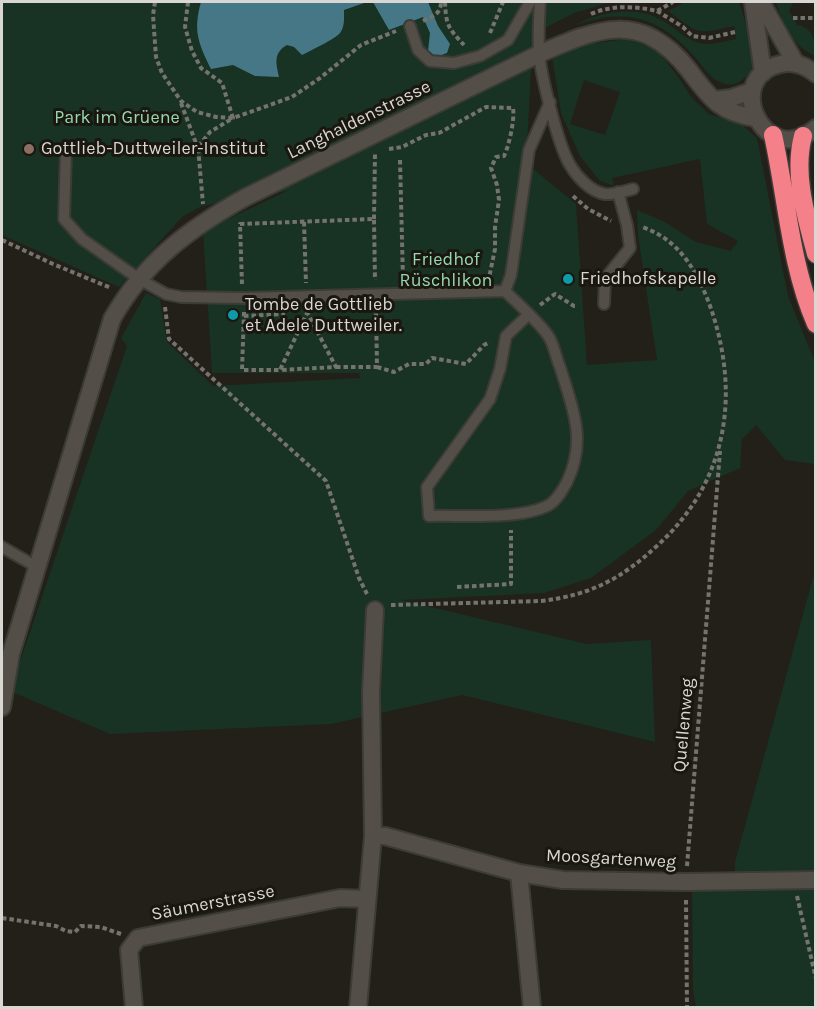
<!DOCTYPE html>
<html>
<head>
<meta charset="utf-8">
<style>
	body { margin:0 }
	#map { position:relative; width:817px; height:1009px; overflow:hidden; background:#232019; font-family:Karla,sans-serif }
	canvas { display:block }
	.frame { position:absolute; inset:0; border:3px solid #d9d7d3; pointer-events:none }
</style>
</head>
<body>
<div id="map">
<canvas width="817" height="1009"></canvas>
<div class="frame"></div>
</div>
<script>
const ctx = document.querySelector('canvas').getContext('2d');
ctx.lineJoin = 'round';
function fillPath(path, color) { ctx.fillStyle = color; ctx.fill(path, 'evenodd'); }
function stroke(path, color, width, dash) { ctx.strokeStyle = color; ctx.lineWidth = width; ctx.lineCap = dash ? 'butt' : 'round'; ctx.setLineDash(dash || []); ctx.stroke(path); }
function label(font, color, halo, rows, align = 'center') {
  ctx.font = font + ' Karla,sans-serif'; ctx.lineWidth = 6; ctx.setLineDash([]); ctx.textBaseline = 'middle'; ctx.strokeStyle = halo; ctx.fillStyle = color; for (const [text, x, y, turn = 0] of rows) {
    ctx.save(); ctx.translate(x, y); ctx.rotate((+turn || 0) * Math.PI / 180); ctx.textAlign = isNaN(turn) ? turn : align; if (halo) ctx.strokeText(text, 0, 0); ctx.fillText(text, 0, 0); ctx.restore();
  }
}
const green = new Path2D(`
	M2 2H663L608 3 574 13 533 34 526 163 576 204 587 365 657 360 638 236 637 210 663 221 696 242 731 251 738 241 707 224 700 159 612 178 614 186 600 181 580 156 561 113 552 57 588 44 628 39 657 50 677 75 691 97 709 114 742 125 757 138 788 296 815 362V464L785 460 756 425 742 439 740 468 688 491 656 530 591 578 544 593 401 600 587 644 651 640 655 742 462 695 331 724 110 734 10 691 127 346 121 338 146 293 160 299 167 342 213 386 360 378 359 373H212L203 231 287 191 202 206 182 217 119 287 2 235ZM584 80 620 92 605 135 570 124Z
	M685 2H739C743 17 755 46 754 59 754 67 749 75 743 79 737 85 730 86 722 83 710 79 701 64 693 55 657 15 622 8 573 26 598 12 637 4 663 21 675 28 685 39 699 43 711 46 725 41 736 39L734 26C694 35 700 34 668 11Z
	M776 2H794L789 10 797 25C813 27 816 42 815 56 792 45 783 25 776 2Z
	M813 578H815V1007H696L693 990 692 888 735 875V862Z`);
const water = new Path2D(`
	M201 2H367L344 10C344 17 345 27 340 33 335 39 310 51 302 55L294 47 287 45C273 53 276 63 279 77L255 76 233 65 211 69C198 43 193 30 201 2Z
	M373 2H428L438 26 450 44 447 53 436 57 428 51 430 33 423 17 389 30Z`);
const path = new Path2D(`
	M155 2 153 15 156 57 162 73 181 101 197 112 216 117 233 118 292 97 320 78 361 45 396 31
	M188 2 185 27 192 51 201 68 222 83 233 118 210 132 198 147 203 204
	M445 2C446 25 448 28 464 45
	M657 11 683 27 692 36 709 38 735 32
	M591 14C611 5 635 6 657 11L673 2
	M793 18H816
	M423 21C433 16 441 14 441 2
	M490 33 503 2
	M181 103 197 146
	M389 149 402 147 426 135 439 133 486 107 513 108C515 119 509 146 504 156L496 157 491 168 497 185 499 200 495 227V249L489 278
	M400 160 403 280
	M573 196 588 209 611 221
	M374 219 375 154
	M304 222 306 283
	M2 240 53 264 111 288
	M242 284 240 224 374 219 375 280
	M540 305 555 294 574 306H577
	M165 307 169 339 326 481 359 578 367 594
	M308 311 280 370 336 367 308 314
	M244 312 242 370H280
	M244 316 285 314
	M336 367H377L376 308
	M377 367 394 372 409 364H426L432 358 466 364 484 345 490 342
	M457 587 511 584V530
	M391 605 541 601C591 595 621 579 658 545 729 480 741 391 709 303 696 269 678 239 642 227
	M687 866 720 451
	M797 896 816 979
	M686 900 687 1008
	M2 918 56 926 66 931 75 932 81 926 101 927 121 934`);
const service = new Path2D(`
	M540 2C539 18 538 36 539 53 541 76 558 145 570 165 577 177 591 192 605 194 614 195 624 191 633 189
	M410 26 418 50 430 61 454 63 480 56 508 40 530 2
	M66 151 64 219 82 239 139 279 166 294 181 297 243 298 505 291C517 303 541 324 549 337 554 345 556 358 560 367 573 409 587 440 567 482 562 491 556 502 547 506 518 520 462 515 429 516L427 487 490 399 500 369 506 336 528 315
	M505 291 511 275 529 150 550 102
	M604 304 605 279 630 248 627 225 618 192
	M2 547 37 567`);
const minor = new Path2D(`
	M373 836H385L519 873 563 880 686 882 816 880
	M519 873 532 1008
	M134 1008 129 950 138 938 340 898 367 899
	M358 1008 373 836 371 691 375 610`);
const tertiary = new Path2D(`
	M714 100 731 98 752 91
	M2 707 11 654 112 319C144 262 190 228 246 197L539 54C598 28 641 10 688 69 709 96 718 113 756 118`);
const secondary = new Path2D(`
	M753 2 763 73
	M761 2 796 64
	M816 74C806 66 794 61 781 64 721 76 764 172 816 128`);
const motorway = new Path2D(`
	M773 135C787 198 790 264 816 324
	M803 136C793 174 806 216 816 254`);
const markers = [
	[29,149,6,"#8d6e63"],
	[568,279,6,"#0f9aa8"],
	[233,315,6,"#0f9aa8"]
];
const parkNames = [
	["Park im Grüene",117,118],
	["Friedhof",446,260],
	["Rüschlikon",446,281]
];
const streetNames = [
	["Langhaldenstrasse",359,120,-26],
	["Quellenweg",684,725,-85],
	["Moosgartenweg",611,859,3],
	["Säumerstrasse",213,903,-11]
];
const poiNames = [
	["Gottlieb-Duttweiler-Institut",41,149],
	["Friedhofskapelle",580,279],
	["Tombe de Gottlieb",245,305],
	["et Adele Duttweiler.",245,326]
];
fillPath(green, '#183223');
fillPath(water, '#457787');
stroke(service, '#3d3b36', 14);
stroke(minor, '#3d3b36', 20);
stroke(tertiary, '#3d3b36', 20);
stroke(secondary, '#3d3b36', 20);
stroke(motorway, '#3d3b36', 21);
stroke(path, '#75736d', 4, [4.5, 3]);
stroke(service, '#534f48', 10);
stroke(minor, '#534f48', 16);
stroke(tertiary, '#534f48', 16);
stroke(secondary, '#534f48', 16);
stroke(motorway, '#f48189', 18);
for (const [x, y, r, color] of markers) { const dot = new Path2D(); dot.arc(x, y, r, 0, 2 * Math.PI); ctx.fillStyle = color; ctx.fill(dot); stroke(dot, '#1a1710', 2); }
label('18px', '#96d9b0', '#1a1710', parkNames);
label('18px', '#d9d7d3', '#1a1710', streetNames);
label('18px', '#d9d7d3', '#1a1710', poiNames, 'left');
</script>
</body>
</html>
